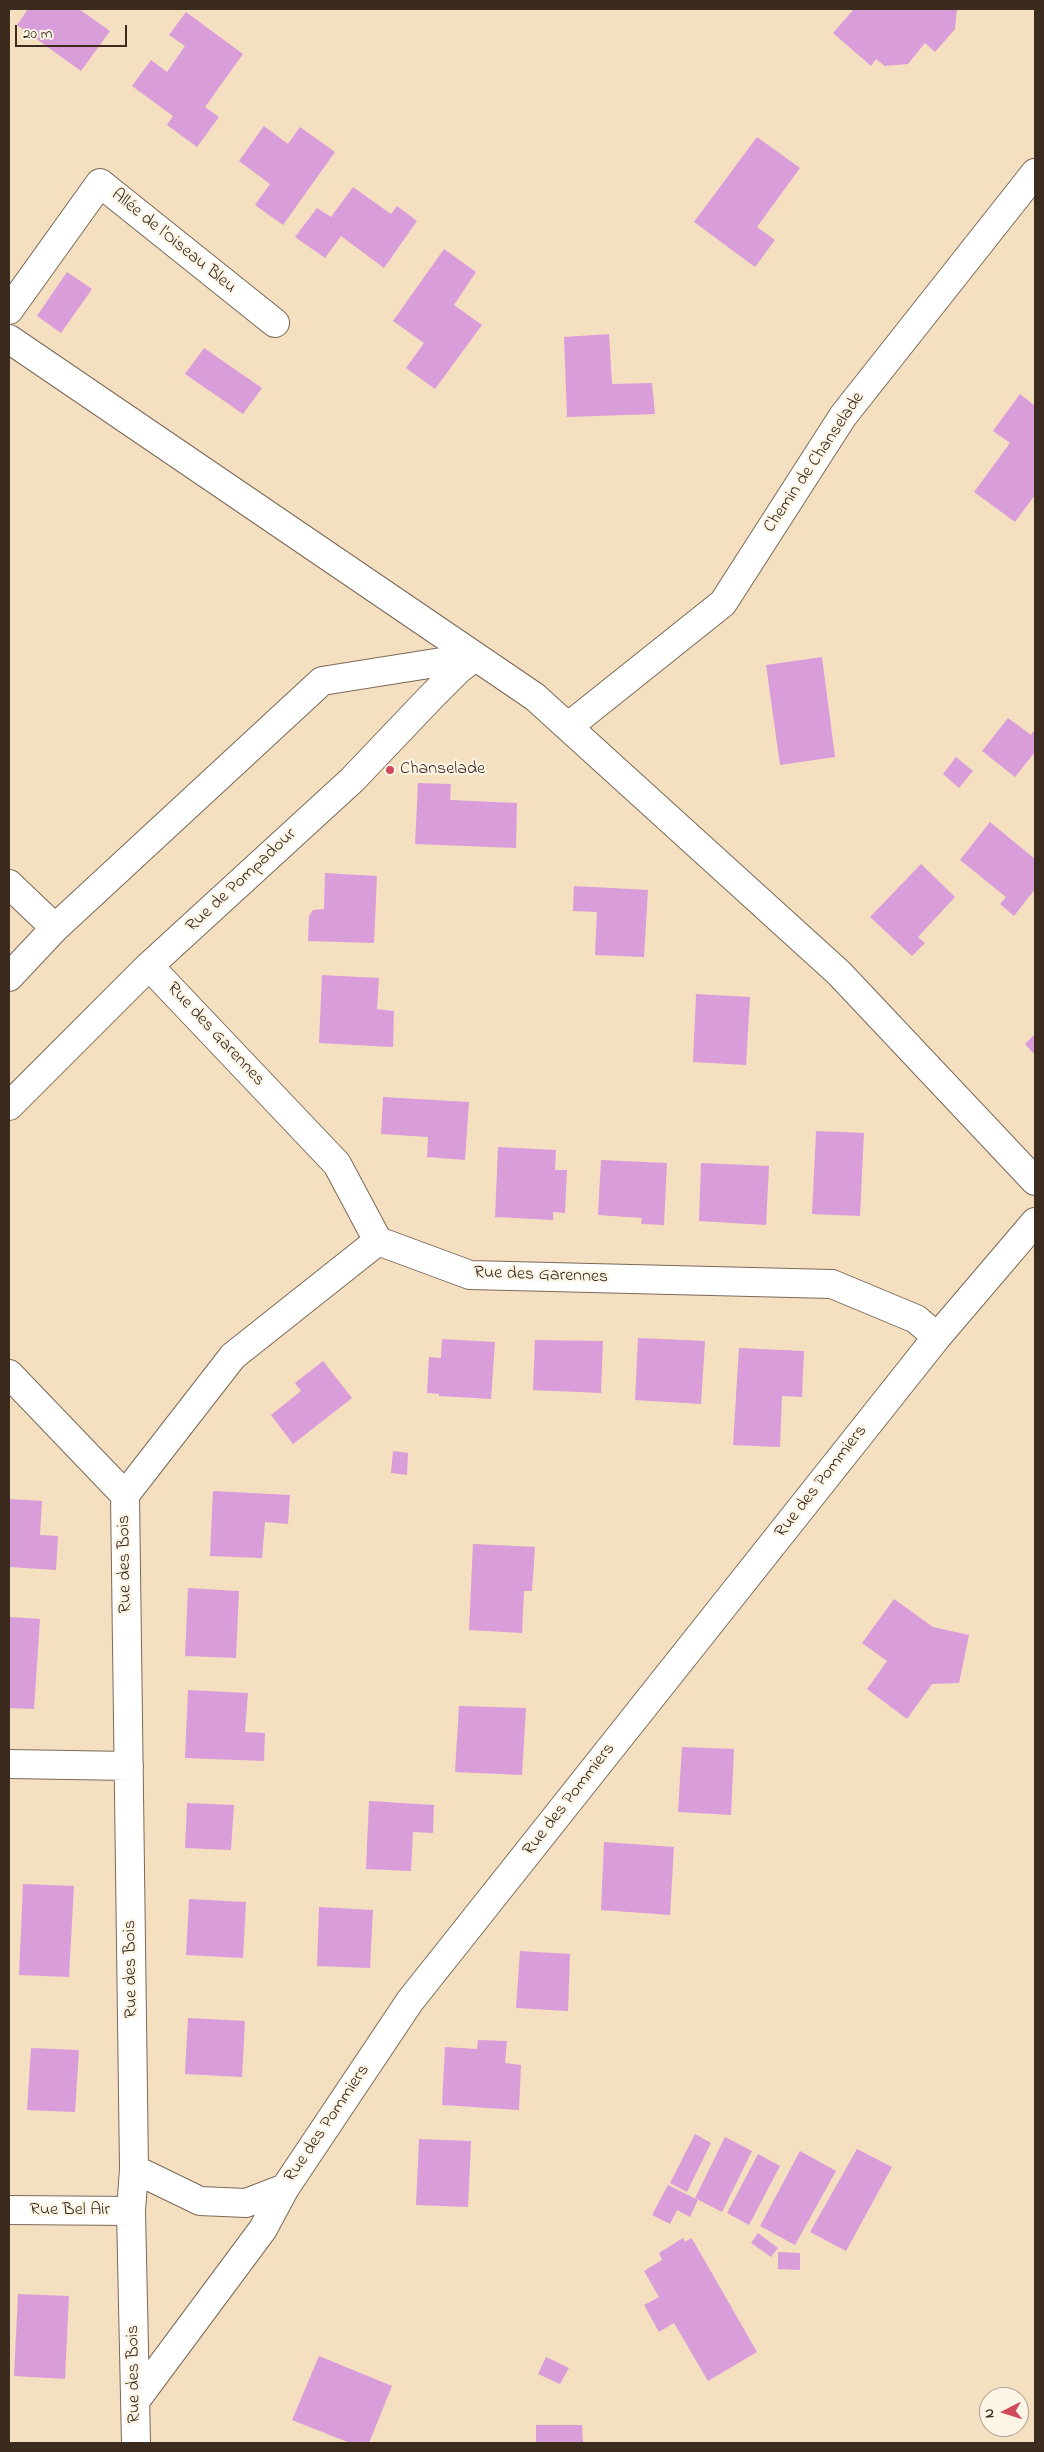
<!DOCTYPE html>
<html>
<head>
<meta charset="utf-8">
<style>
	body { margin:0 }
	#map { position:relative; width:1044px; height:2452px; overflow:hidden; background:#f4dfc1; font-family:"Indie Flower",sans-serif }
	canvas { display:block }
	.frame { position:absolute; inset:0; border:10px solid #3b2a1e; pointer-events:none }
	.north { position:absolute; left:979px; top:2387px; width:50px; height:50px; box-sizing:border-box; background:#fcf5e5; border:1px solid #afa495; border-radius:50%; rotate:265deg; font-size:14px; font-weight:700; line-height:20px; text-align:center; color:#3b2a1e }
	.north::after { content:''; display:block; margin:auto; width:18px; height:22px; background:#d1495b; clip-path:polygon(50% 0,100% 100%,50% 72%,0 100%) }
	.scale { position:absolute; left:15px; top:25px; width:112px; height:22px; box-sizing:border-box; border:2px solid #3b2a1e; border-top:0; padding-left:6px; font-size:15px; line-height:18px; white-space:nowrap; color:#3b2a1e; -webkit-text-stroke:4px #fcf5e5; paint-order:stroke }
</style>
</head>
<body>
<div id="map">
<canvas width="1044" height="2452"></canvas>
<div class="frame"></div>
<div class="north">N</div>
<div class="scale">20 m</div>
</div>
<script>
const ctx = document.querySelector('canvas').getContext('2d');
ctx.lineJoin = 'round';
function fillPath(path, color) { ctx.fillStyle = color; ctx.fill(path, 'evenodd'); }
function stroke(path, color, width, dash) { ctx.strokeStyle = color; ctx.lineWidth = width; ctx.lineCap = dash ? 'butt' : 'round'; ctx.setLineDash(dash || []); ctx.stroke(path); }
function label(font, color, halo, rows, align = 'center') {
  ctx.font = font + ' "Indie Flower",sans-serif'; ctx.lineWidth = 4.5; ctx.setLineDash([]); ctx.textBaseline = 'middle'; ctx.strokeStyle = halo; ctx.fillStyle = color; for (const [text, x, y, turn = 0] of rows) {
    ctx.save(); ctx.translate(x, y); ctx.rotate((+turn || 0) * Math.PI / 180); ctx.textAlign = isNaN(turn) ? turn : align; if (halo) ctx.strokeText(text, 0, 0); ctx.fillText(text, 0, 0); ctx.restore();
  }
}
const building = new Path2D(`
	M28 9H79L110 31 81 71 17 25Z
	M854 9H957L955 29 935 52 925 43 908 64 885 66 876 59 871 66 833 33Z
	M186 12 243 54 205 107 219 117 197 147 167 125 173 116 132 86 151 60 167 72 185 46 169 35Z
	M264 126 288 144 300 127 335 152 283 225 255 205 270 184 239 161Z
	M757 137 800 168 757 227 775 240 755 267 694 222Z
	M353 187 391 214 397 206 417 221 384 268 341 236 325 258 295 237 317 208 331 217Z
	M444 249 476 272 454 305 482 325 435 389 406 368 424 343 393 321Z
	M67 272 92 289 61 333 37 316Z
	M609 334 612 384 652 383 655 414 567 417 564 337Z
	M204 348 262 388 243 414 185 374Z
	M1020 394 1035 406V495L1015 522 974 492 1010 443 993 431Z
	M822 657 835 757 780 765 766 665Z
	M1008 718 1031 735 1035 729V752L1015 777 982 751Z
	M956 757 973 771 959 788 943 774Z
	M418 783 451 784 450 800 517 803 516 848 415 844Z
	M990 822 1035 859V889L1014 916 1000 904 1006 897 960 860Z
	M921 864 955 897 918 937 925 943 912 956 870 917Z
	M325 873 377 876 374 943 308 941 309 916 313 910 324 909Z
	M574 886 648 890 644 957 595 955 597 912 573 911Z
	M322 975 379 978 377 1009 394 1011 393 1047 319 1043Z
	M696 994 750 997 746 1065 693 1062Z
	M1035 1034V1055L1025 1044Z
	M383 1097 469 1102 465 1160 427 1157 428 1137 381 1134Z
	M816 1131 864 1133 860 1216 812 1214Z
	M498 1147 556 1150 555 1170H567L565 1213 553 1212V1220L495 1217Z
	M601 1160 667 1163 664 1225 641 1224 642 1218 598 1215Z
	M701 1163 769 1166 766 1225 699 1221Z
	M638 1338 705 1341 701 1404 635 1400Z
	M442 1339 495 1342 491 1399 439 1396V1394L427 1393 429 1357 441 1358Z
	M535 1340 603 1341 601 1393 533 1390Z
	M739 1348 804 1351 802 1397 782 1396 780 1447 733 1445Z
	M323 1361 352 1398 293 1444 271 1415 301 1391 295 1383Z
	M393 1451 408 1453 407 1475 391 1473Z
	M213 1491 290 1495 288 1524 265 1522 262 1558 210 1556Z
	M9 1499 42 1501 40 1535 58 1536 56 1570 9 1567Z
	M473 1544 535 1547 532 1591H524L522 1633 469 1630Z
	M188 1588 239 1591 236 1658 185 1656Z
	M894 1599 933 1627 969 1635 959 1683 932 1684 907 1719 867 1689 887 1661 862 1643Z
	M9 1617 40 1619 34 1709 9 1708Z
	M188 1690 248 1693 245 1732 265 1733 264 1761 185 1758Z
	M459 1706 526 1708 522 1775 455 1772Z
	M682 1747 734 1749 731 1815 678 1812Z
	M369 1801 434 1805 433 1833 413 1832 411 1871 366 1869Z
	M187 1803 234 1805 231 1850 185 1848Z
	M604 1842 674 1847 670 1915 601 1910Z
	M23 1884 74 1886 69 1977 19 1975Z
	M189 1899 246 1902 243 1958 186 1955Z
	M319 1907 373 1910 370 1968 317 1966Z
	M520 1951 570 1954 568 2011 516 2008Z
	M188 2018 245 2021 242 2077 185 2074Z
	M478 2040 507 2041 505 2063 521 2065 519 2110 442 2105 445 2047 477 2049Z
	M31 2048 79 2050 75 2112 27 2110Z
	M695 2134 711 2143 687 2192 670 2183Z
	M725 2137 752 2151 722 2212 695 2198Z
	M419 2139 471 2141 468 2207 416 2205Z
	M857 2149 892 2167 846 2251 810 2232Z
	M800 2151 836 2171 795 2245 760 2226Z
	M758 2154 780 2166 749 2225 727 2213Z
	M668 2185 698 2200 690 2217 677 2210 670 2224 652 2215Z
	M758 2233 778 2248 771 2257 751 2243Z
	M683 2238 685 2242 691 2238 694 2242 757 2352 708 2381 674 2323 659 2332 644 2305 659 2297 644 2271 662 2260 659 2253Z
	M778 2252 800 2253V2270L778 2269Z
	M18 2294 69 2296 65 2379 14 2376Z
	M319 2356 392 2386 369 2443H350L292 2420Z
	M546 2357 569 2368 560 2384 538 2374Z
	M536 2425H582L583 2443H536Z`);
const minor = new Path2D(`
	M9 310 100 183 275 323
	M9 339 535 697 839 973 1035 1181
	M569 726 723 603 843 416 1035 173
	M9 884 55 928
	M149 966 337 1164 378 1241 470 1275 832 1284 916 1319 937 1337
	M9 977 55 928 322 681 473 657
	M9 1106 149 966 352 780 432 696 459 669 475 657
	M9 1374 125 1495 134 2169 131 2211 136 2443
	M125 1495 233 1356 378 1241
	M9 1764 129 1766
	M134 2169 200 2201 246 2203 285 2188
	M9 2210 131 2211
	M136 2400 263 2229 285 2188 410 2001 937 1337 1035 1222`);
const markers = [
	[390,770,5,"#d1495b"]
];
const streetNames = [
	["Allée de l'Oiseau Bleu",173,242,39],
	["Chemin de Chanselade",815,463,-56],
	["Rue de Pompadour",242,881,-43],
	["Rue des Garennes",215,1035,47],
	["Rue des Garennes",541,1276,2],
	["Rue des Pommiers",822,1482,-52],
	["Rue des Bois",126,1564,-91],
	["Rue des Pommiers",570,1800,-52],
	["Rue des Bois",132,1969,-91],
	["Rue des Pommiers",328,2124,-56],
	["Rue Bel Air",70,2211],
	["Rue des Bois",135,2374,-91]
];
const poiNames = [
	["Chanselade",400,770]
];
fillPath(building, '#d99dda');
stroke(minor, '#7c6957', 30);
stroke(minor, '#fff', 28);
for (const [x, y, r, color] of markers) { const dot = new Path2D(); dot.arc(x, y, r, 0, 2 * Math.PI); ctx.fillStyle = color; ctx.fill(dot); stroke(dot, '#fcf5e5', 2); }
label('18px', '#3b2a1e', '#fcf5e5', streetNames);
label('18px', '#3b2a1e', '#fcf5e5', poiNames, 'left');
</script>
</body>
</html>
